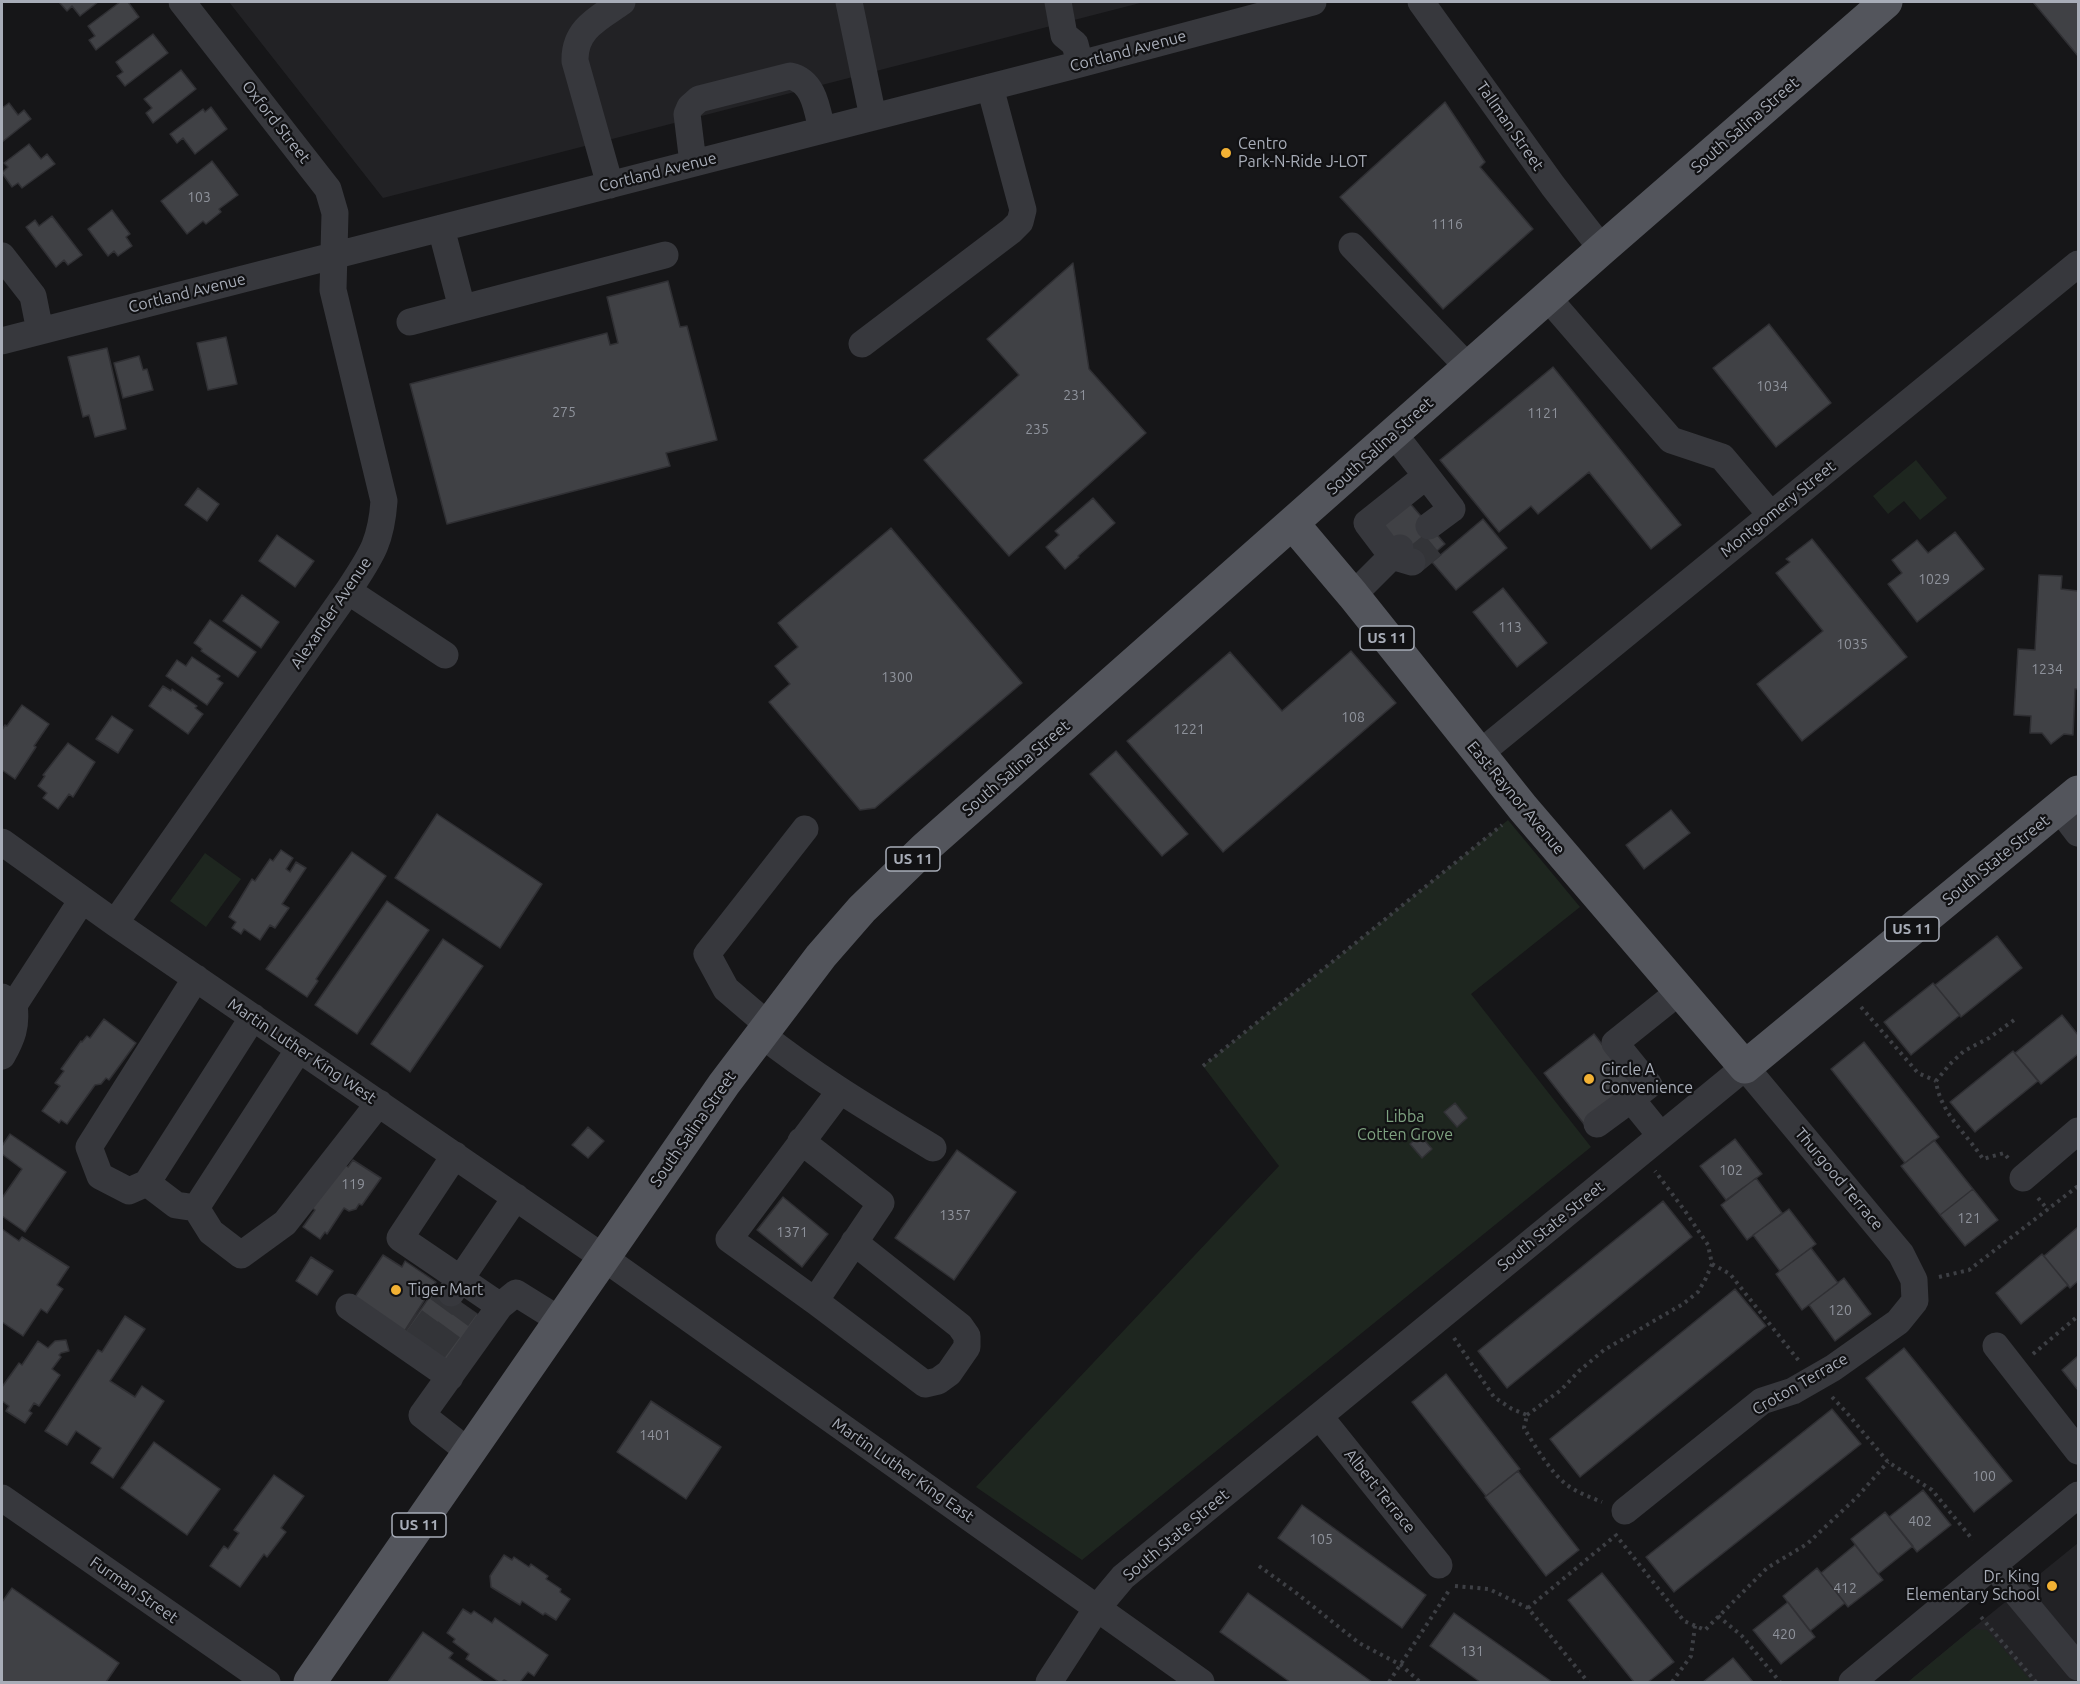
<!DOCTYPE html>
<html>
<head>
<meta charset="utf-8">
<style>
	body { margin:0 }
	#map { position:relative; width:2080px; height:1684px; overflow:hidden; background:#161618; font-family:Ubuntu,sans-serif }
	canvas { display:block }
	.frame { position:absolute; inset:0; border:3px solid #a8adb8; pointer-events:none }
</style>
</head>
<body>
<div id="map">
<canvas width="2080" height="1684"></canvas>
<div class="frame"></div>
</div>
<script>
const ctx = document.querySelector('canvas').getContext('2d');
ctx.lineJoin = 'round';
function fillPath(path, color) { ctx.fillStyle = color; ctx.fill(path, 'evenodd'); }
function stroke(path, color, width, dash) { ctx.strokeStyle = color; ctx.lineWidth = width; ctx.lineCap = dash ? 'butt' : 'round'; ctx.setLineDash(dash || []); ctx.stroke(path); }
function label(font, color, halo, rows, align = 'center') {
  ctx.font = font + ' Ubuntu,sans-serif'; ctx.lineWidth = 4.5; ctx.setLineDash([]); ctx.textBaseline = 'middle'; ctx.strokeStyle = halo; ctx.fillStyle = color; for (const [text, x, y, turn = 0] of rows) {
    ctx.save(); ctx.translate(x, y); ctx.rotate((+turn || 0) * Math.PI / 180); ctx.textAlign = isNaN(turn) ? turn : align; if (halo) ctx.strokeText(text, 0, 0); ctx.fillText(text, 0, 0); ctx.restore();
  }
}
const built = new Path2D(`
	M229 2H1144L383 198Z
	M2078 1543V1682H1908L1972 1629Z`);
const green = new Path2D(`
	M1916 460 1947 498 1920 520 1904 501 1888 514 1873 496Z
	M1508 820 1580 907 1471 994 1591 1147 1082 1560 976 1487 1279 1166 1203 1066Z
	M205 853 241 879 206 927 170 901Z
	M1972 1629 1987 1630 2032 1682H1908Z`);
const building = new Path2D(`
	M59 2H98L80 16 72 6 67 11Z
	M120 2H128L139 17 96 50 89 40 95 36 88 26Z
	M2033 2H2078V56Z
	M153 34 168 53 125 86 117 76 123 72 116 62Z
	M181 70 196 89 153 123 146 113 152 108 144 99Z
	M1445 102 1485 162 1480 167 1533 229 1443 309 1340 197Z
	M9 103 18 115 24 110 31 119 2 142V108Z
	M211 107 227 129 195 154 183 138 177 143 170 134 203 109 205 112Z
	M29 144 41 159 47 154 55 164 22 188 18 183 12 187 2 173 8 167 4 163Z
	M212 161 238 195 219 209 221 212 206 224 203 221 187 234 161 201Z
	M112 210 130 234 126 237 132 246 118 256 114 251 108 256 88 229Z
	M52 216 82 255 68 265 64 260 56 267 26 227 35 220 39 226Z
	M1073 263 1089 369 1146 433 1009 556 924 460 1019 375 987 339Z
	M668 281 680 327 687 326 717 440 666 453 670 466 447 524 410 384 607 333 610 345 618 343 607 297Z
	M1769 324 1831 403 1776 447 1713 368Z
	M226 337 237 384 208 390 197 343Z
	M107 348 126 429 95 437 89 415 83 417 68 357Z
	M139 356 143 370 147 369 153 390 123 398 114 363Z
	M1553 367 1681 525 1651 549 1589 472 1538 514 1531 506 1499 532 1440 460Z
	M198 488 219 504 207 521 185 505Z
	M1093 498 1115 523 1078 556 1079 557 1065 569 1046 547 1059 535 1055 531Z
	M1408 501 1445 544 1417 568 1381 525Z
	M1483 519 1507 548 1456 590 1432 562Z
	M891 528 1022 683 875 808 860 810 769 702 790 684 775 666 798 647 778 623Z
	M1955 532 1984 569 1917 622 1888 584 1902 573 1892 560 1917 540 1928 553Z
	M277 535 314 561 295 587 259 561Z
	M1812 539 1907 657 1802 741 1757 684 1823 631 1776 573 1790 562 1786 559Z
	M2039 575 2062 576 2061 589 2078 591V689H2075L2073 735 2064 734 2051 744 2042 733H2030L2031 716 2014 715 2018 649 2035 650Z
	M1503 588 1547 643 1517 667 1473 612Z
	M242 595 279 622 261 648 223 621Z
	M210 620 256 652 238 677 201 651 202 649 194 643Z
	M1351 651 1396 703 1223 852 1127 741 1230 652 1282 711Z
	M192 657 220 676 217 679 223 683 207 705 166 676 177 660 186 666Z
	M163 686 171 691 172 689 197 706 195 708 203 714 188 734 149 706Z
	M22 705 49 724 34 746 36 747 15 779 2 770V730L5 725 7 726Z
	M112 716 133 730 118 753 96 739Z
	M68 743 95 762 73 797 69 794 58 809 43 798 47 793 38 786 45 776 43 775Z
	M1116 751 1188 834 1162 856 1090 774Z
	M1671 810 1690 833 1644 869 1626 845Z
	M437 814 542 884 500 948 395 878Z
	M281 850 293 858 286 869 290 872 296 862 306 868 282 904 289 908 275 928 270 925 260 940 244 929 241 934 232 928 236 922 229 917 252 879 255 881 270 859 273 861Z
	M352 852 386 876 316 979 318 981 307 997 266 969Z
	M387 901 429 930 357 1034 315 1005Z
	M1997 936 2022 968 1961 1017 1935 985Z
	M443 939 483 966 410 1072 371 1044Z
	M1933 983 1960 1015 1911 1055 1884 1022Z
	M2062 1015 2078 1035V1054L2041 1084 2015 1053Z
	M104 1019 136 1043 109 1080 106 1078 101 1084 95 1085 67 1124 61 1120 59 1123 42 1111 60 1086 55 1083 64 1071 61 1069 81 1041 82 1042 87 1036 90 1038Z
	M1594 1034 1633 1085 1584 1124 1544 1073Z
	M1864 1042 1939 1137 1905 1163 1831 1069Z
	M2013 1051 2038 1081 1975 1132 1950 1102Z
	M1455 1103 1467 1118 1457 1127 1444 1112Z
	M588 1127 604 1141 588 1158 572 1145Z
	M10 1134 66 1172 25 1232 2 1216V1198L22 1169 2 1154V1146Z
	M1420 1135 1432 1149 1422 1158 1410 1144Z
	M1735 1139 1762 1174 1726 1200 1700 1166Z
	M1934 1140 1973 1189 1940 1215 1901 1166Z
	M957 1150 1016 1192 954 1280 895 1238Z
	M353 1160 381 1178 362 1205 359 1204 356 1209 349 1211 344 1208 327 1234 325 1232 320 1239 303 1227 315 1210 310 1206 345 1165 348 1167Z
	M1756 1178 1782 1213 1747 1240 1721 1205Z
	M1973 1189 1998 1220 1965 1246 1940 1215Z
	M783 1197 828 1234 802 1267 757 1230Z
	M1663 1201 1692 1237 1507 1388 1478 1351Z
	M1789 1209 1816 1244 1780 1271 1753 1235Z
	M2078 1227V1281L2070 1288 2044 1256Z
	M2 1229 19 1241 22 1237 69 1267 57 1285 63 1289 47 1313 41 1309 23 1336 2 1322Z
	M1811 1248 1838 1283 1802 1310 1776 1274Z
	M2042 1254 2068 1285 2021 1324 1996 1293Z
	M383 1255 402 1267 405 1261 436 1282 404 1332 355 1297Z
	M311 1257 333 1271 317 1295 296 1281Z
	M1844 1278 1871 1314 1835 1341 1809 1305Z
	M437 1286 483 1318 451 1364 405 1332Z
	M1735 1289 1766 1326 1580 1477 1550 1439Z
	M125 1316 145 1329 110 1381 135 1397 142 1386 164 1401 113 1478 91 1463 101 1448 76 1431 67 1445 45 1431 98 1350 102 1352Z
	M66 1340 69 1351 61 1353 59 1355 61 1357 52 1369 60 1375 39 1406 34 1403 29 1411 32 1413 25 1423 6 1411 9 1406 2 1401V1387L19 1363 22 1365 38 1341 48 1348 55 1341Z
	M1904 1348 2012 1481 1974 1512 1866 1378Z
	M2078 1356V1390L2062 1370Z
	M1446 1374 1520 1469 1486 1496 1412 1402Z
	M651 1401 721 1447 686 1499 617 1452Z
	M1832 1409 1861 1444 1674 1592 1646 1557Z
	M154 1442 220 1489 187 1535 121 1488Z
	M1518 1471 1579 1550 1546 1576 1485 1497Z
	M274 1475 304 1496 281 1528 286 1532 267 1557 264 1554 240 1587 210 1566 224 1546 228 1549 239 1533 234 1530Z
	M1923 1490 1951 1525 1917 1552 1889 1517Z
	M1302 1505 1426 1595 1402 1628 1278 1538Z
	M1885 1512 1913 1546 1878 1574 1851 1539Z
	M1855 1545 1883 1580 1848 1607 1821 1573Z
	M504 1555 512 1560 514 1557 529 1567 531 1564 548 1576 546 1579 561 1589 560 1592 570 1599 556 1620 545 1613 543 1615 522 1601 520 1605 491 1587 490 1576Z
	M1817 1568 1845 1603 1810 1631 1783 1596Z
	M1602 1573 1674 1662 1648 1682H1634L1568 1600Z
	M12 1588 119 1663 106 1682H2V1602Z
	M1248 1593 1372 1682H1290L1220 1632Z
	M1788 1602 1815 1637 1781 1664 1753 1630Z
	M463 1609 471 1614 474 1611 492 1623 495 1618 548 1655 534 1676 528 1672 520 1682H508L504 1680 502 1682H499L466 1659 469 1654 453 1642 455 1639 447 1633Z
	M1454 1613 1552 1682H1480L1430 1646Z
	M423 1632 453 1653 449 1658 484 1682H388Z
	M1733 1658 1753 1682H1703Z`);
const minorTunnel = new Path2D(`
	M1412 562 1440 539
	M417 1340 450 1295
	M433 1351 466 1306`);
const path = new Path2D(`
	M1861 1007 1918 1073 1936 1081
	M1203 1066 1502 825
	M2008 1158 2004 1153 1983 1159C1967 1134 1940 1113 1936 1081L1950 1064 1964 1051 1989 1038 2014 1020
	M2038 1198 2048 1210
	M1712 1264 1730 1274 1799 1361
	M1939 1277 1969 1270 2078 1186
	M1454 1338 1494 1397 1512 1409 1527 1415 1524 1428C1535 1446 1551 1473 1567 1485 1578 1493 1590 1497 1602 1502
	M2033 1354 2078 1316
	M1832 1397 1847 1413 1888 1462 1932 1490 1973 1540
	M1527 1415 1561 1390 1579 1371 1604 1350 1683 1304 1698 1292 1706 1278 1712 1264 1708 1245 1685 1211 1655 1171
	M1615 1534 1684 1621 1705 1630 1767 1568 1807 1544 1857 1497 1888 1462
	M1259 1566 1295 1592 1359 1643 1401 1665 1420 1682
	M1455 1586 1489 1589 1528 1608 1588 1682
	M1528 1608 1615 1536
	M1718 1616 1742 1636 1780 1682
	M1981 1617 2036 1682
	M1389 1682 1450 1589
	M1672 1682 1691 1656 1695 1626`);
const minor = new Path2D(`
	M849 2 873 117
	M1058 2 1064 35 1075 44 1080 64
	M1421 2 1553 186 1602 249
	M693 163 687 114 690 107 699 99 790 76C814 81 817 109 822 130
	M610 185 575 61C574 29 599 18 622 2
	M441 228 462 308
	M1352 246 1468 367
	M2 256 33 296 40 331
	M1547 297 1671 440 1722 457 1771 515
	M410 322 665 255
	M2 341 1080 64 1313 2
	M862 344 1011 231 1020 222 1023 210 990 87
	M1394 434 1452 509 1429 526
	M1412 562 1392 556 1367 523 1426 476
	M348 591 445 655
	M1353 595 1400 548
	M1479 754 2078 264
	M2059 808 2078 833
	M2 842 115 923 604 1258 1201 1682
	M115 923 348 591C370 557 381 544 384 501L333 290 335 213 328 189 182 2
	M196 978 89 1147 100 1176 129 1191 147 1183 253 1017
	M2 997 14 1005C17 1026 12 1038 2 1056
	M14 1005 82 900
	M768 1025 726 989 707 954 805 829
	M761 1034C815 1077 874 1112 933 1148
	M1597 1124 1631 1099
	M1661 1136 1631 1099 1649 1085 1615 1043 1680 991
	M801 1141 881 1203 815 1301 729 1239 840 1091
	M455 1155 400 1238 500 1306 422 1415 469 1452
	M2023 1178 2078 1131
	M147 1183 176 1205 196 1208 299 1049
	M196 1208 211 1232 241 1255 285 1223 379 1103
	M451 1293 516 1197
	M815 1301 925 1384 938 1381 949 1373 967 1347V1336L960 1326 854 1242
	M500 1306 516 1293 561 1321
	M349 1307 450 1377
	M1996 1346 2078 1451
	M1320 1417 1439 1565
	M2 1498 267 1682
	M1993 1565 2078 1667
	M1049 1682 1097 1608 1123 1577 1745 1067 1901 1254 1914 1280 1915 1301 1898 1322 1833 1368 1793 1391 1762 1401 1625 1511
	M1852 1682 2078 1495`);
const major = new Path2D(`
	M1293 524 1353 595 1523 808 1745 1067 2078 792
	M310 1682 724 1084 821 956 862 909 925 848 1602 249 1886 2`);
const markers = [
	[1226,153,6,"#f2b134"],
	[1589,1079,6,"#f2b134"],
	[396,1290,6,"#f2b134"],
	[2052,1586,6,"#f2b134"]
];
const numberNames = [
	["103",199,197],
	["1116",1447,224],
	["1034",1772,386],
	["231",1075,395],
	["275",564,412],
	["1121",1543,413],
	["235",1037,429],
	["1029",1934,579],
	["113",1510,627],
	["1035",1852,644],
	["1234",2047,669],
	["1300",897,677],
	["108",1353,717],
	["1221",1189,729],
	["102",1731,1170],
	["119",353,1184],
	["1357",955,1215],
	["121",1969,1218],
	["1371",792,1232],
	["120",1840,1310],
	["1401",655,1435],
	["100",1984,1476],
	["402",1920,1521],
	["105",1321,1539],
	["412",1845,1588],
	["420",1784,1634],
	["131",1472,1651]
];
const shields = [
	[1387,638,54],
	[913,859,54],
	[1912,929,54],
	[419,1525,54]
];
const shieldNames = [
	["US 11",1387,638],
	["US 11",913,859],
	["US 11",1912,929],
	["US 11",419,1525]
];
const streetNames = [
	["Cortland Avenue",1128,51,-15],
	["Oxford Street",276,122,52],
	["South Salina Street",1745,125,-41],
	["Tallman Street",1510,126,55],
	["Cortland Avenue",658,172,-14],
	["Cortland Avenue",187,293,-14],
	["South Salina Street",1380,446,-42],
	["Montgomery Street",1778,509,-39],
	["Alexander Avenue",331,613,-56],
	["South Salina Street",1016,768,-41],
	["East Raynor Avenue",1516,798,50],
	["South State Street",1996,860,-39],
	["Martin Luther King West",302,1051,34],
	["South Salina Street",693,1129,-55],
	["Thurgood Terrace",1839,1179,50],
	["South State Street",1551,1226,-39],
	["Croton Terrace",1800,1384,-30],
	["Martin Luther King East",903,1470,35],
	["Albert Terrace",1380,1491,51],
	["South State Street",1176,1535,-40],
	["Furman Street",134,1590,35]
];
const poiNames = [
	["Centro",1238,144],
	["Park-N-Ride J-LOT",1238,162],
	["Circle A",1601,1070],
	["Convenience",1601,1088],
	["Tiger Mart",408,1290],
	["Dr. King",2040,1577,"right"],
	["Elementary School",2040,1595,"right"]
];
const parkNames = [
	["Libba",1405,1117],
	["Cotten Grove",1405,1135]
];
fillPath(built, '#222225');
fillPath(green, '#1e261f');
fillPath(building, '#404145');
stroke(building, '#303034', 1.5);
stroke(minorTunnel, '#333438', 27, [27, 14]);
stroke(path, '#3d3f44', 4, [3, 4.5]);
stroke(minor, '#37383d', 27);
stroke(major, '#53555c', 33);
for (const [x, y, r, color] of markers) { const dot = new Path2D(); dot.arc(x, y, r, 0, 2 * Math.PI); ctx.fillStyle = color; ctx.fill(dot); stroke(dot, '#111113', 2); }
label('14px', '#8e929b', null, numberNames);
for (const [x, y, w] of shields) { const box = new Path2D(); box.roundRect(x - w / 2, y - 12, w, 24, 4.5); ctx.fillStyle = '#111113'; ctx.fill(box); stroke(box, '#a8adb8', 1.5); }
label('bold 15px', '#a8adb8', null, shieldNames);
label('16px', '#a8adb8', '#111113', streetNames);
label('16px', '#a8adb8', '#111113', poiNames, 'left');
label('16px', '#7fa381', '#111113', parkNames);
</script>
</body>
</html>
